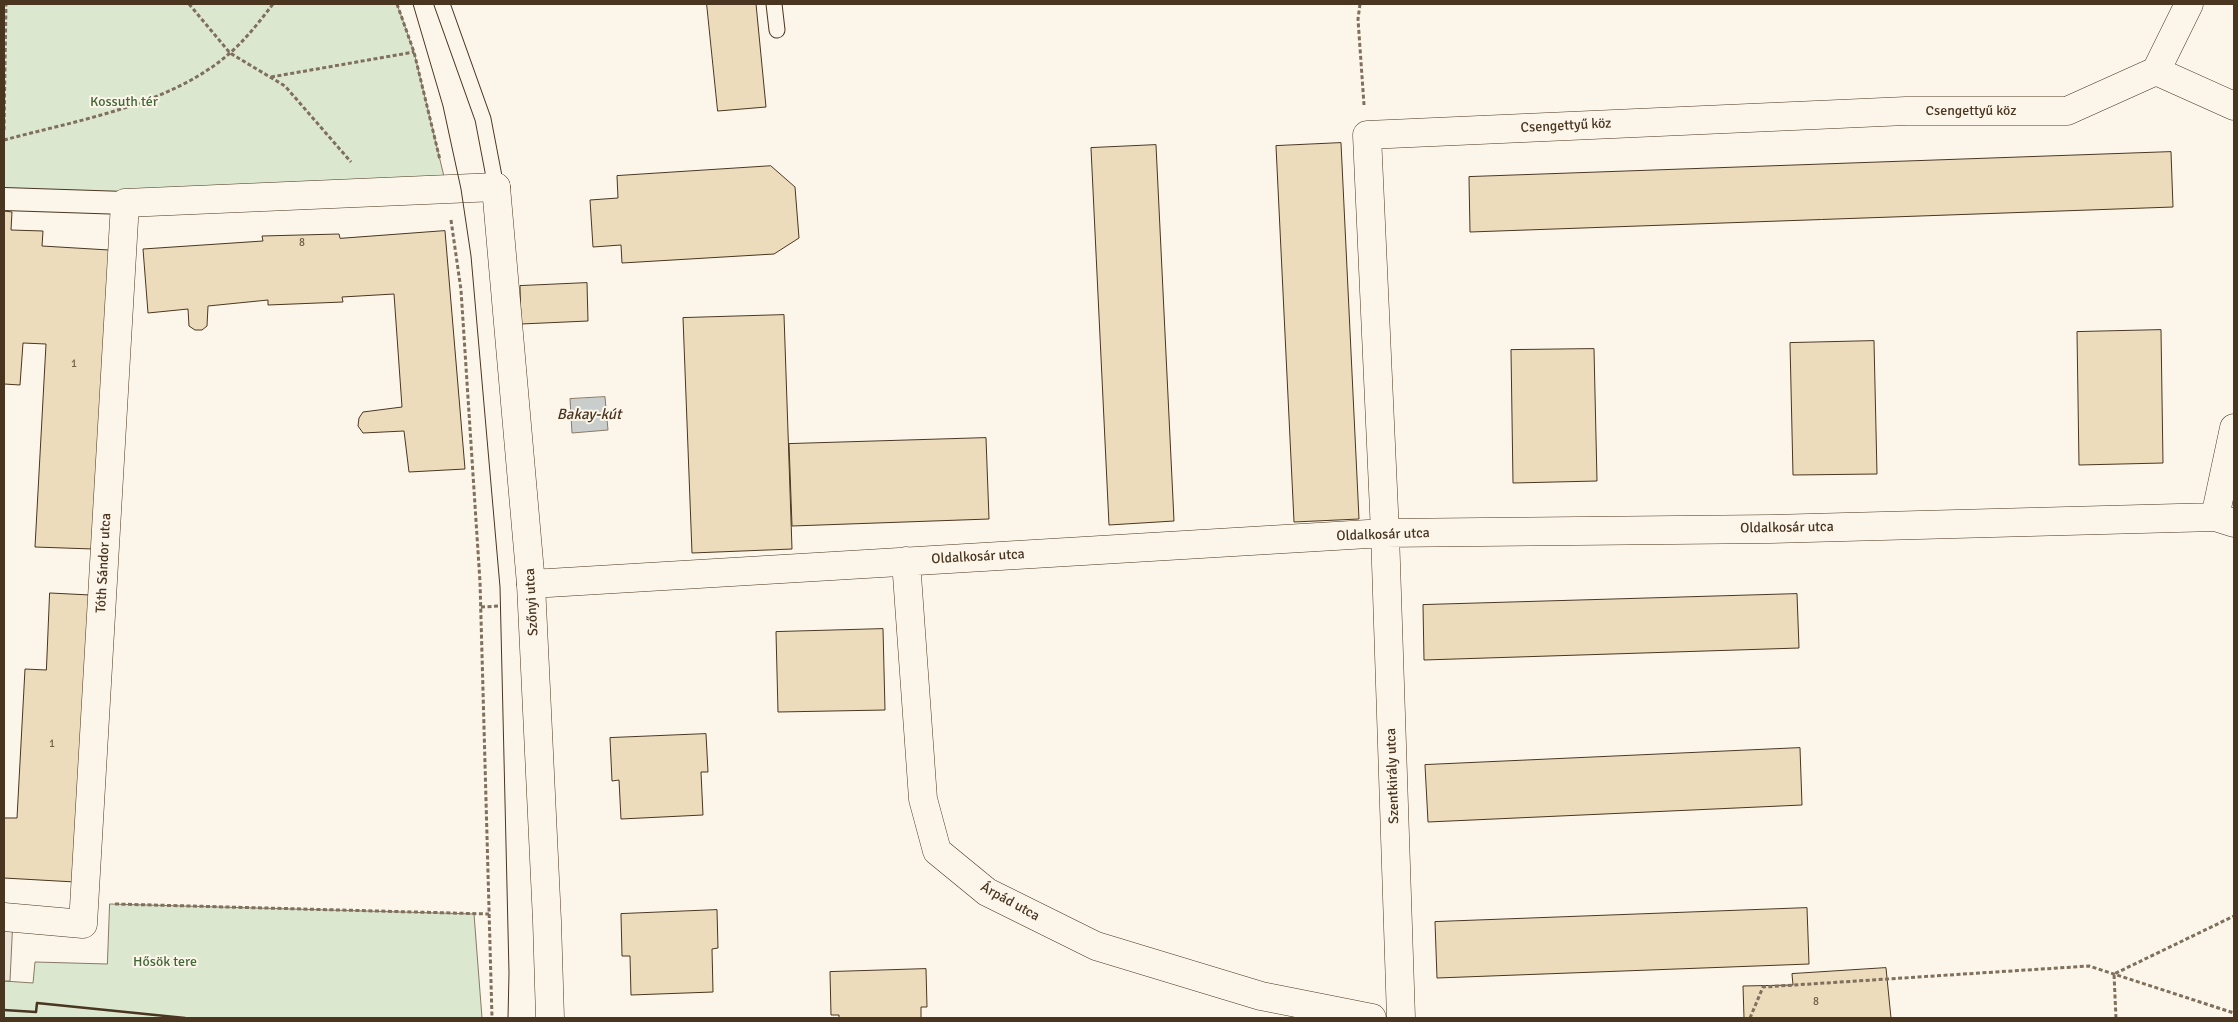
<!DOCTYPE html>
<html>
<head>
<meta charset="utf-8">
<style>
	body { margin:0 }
	#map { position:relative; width:2238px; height:1022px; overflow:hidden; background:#fbf6e9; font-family:Signika,sans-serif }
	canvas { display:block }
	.frame { position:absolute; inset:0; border:5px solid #4a3520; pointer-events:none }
</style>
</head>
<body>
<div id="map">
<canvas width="2238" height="1022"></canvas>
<div class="frame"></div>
</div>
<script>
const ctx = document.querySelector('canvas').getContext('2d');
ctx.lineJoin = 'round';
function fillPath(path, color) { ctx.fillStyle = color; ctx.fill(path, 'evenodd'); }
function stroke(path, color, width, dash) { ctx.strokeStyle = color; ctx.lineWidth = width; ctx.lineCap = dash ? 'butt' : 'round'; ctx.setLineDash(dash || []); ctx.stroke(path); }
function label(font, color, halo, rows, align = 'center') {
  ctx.font = font + ' Signika,sans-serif'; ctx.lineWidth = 4; ctx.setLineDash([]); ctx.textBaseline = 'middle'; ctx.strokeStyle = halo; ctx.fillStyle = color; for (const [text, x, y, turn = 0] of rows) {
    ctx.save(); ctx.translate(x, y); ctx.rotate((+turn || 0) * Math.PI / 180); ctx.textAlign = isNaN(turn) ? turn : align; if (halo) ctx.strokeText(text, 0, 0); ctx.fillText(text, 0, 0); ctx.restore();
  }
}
const green = new Path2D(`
	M4 4H397L414 52 447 189 4 199Z
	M110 904 474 914 482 1018H4V981L33 983 35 962 107 964Z`);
const parking = new Path2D(`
	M4 917 13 918 10 981H4Z`);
const water = new Path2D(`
	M605 397 608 430 572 433 570 399Z`);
const building = new Path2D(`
	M707 4H756L766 107 718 111Z
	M1341 143 1359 519 1294 522 1276 146Z
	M1156 145 1174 521 1109 525 1091 148Z
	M2171 152 2173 207 1470 232 1469 177Z
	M771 166 795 187 799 238 774 254 622 263 621 245 593 247 590 200 618 198 617 176Z
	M4 211 12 212 11 230 43 231 42 246 109 250 93 549 35 547 46 344 23 343 20 385 4 384Z
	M445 231 465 469 409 472 404 431 363 433 358 426 359 418 363 412 402 407 394 294 342 297 343 302 268 305V300L208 306 207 326 202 330H195L189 326 188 309 148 313 143 249 263 241 262 236 339 234 340 238Z
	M587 283 588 321 521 324 520 286Z
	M784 315 792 549 692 553 683 318Z
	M2161 330 2163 463 2079 465 2077 332Z
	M1874 341 1877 474 1793 475 1790 343Z
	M1594 349 1597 481 1513 483 1511 350Z
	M986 438 989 519 792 526 789 444Z
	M50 593 90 595 75 882 4 878V818H17L25 669 46 670Z
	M1797 594 1799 648 1424 660 1423 605Z
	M883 629 885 710 778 712 776 632Z
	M706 734 708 772H701L703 815 621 819 619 780 612 781 610 738Z
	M1800 748 1802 805 1428 822 1425 765Z
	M1807 908 1809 964 1437 978 1435 922Z
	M717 910 718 948 712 949 713 992 631 995 630 956H622L621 914Z
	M1886 968 1891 1018H1744L1743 986 1793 985 1792 974Z
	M926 969 927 1007H921V1018H839V1015H831L830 972Z`);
const path = new Path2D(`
	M189 4 230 53 285 86 351 162
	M397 4 414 52 440 160
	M1360 4 1358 19 1364 105
	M271 77 414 52
	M4 130 6 4
	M4 140C78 120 171 105 230 53 246 39 260 21 273 4
	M451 220 461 290 480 582 492 1018
	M481 607 500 606
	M115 904 489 914
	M1750 1018 1763 987 2089 966 2234 1013
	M2116 1018 2114 974 2234 916`);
const service = new Path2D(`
	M442 4 483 119 496 187
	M774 4 777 30`);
const pedestrian = new Path2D(`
	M4 199 125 203`);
const minor = new Path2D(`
	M2189 4 2156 71 2234 106
	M2215 517 2234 428
	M906 561 923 799 937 851 987 892 1096 946 1261 996 1372 1018
	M531 584 1385 533 1771 529 2215 517 2234 523
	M4 917 83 924 125 203 496 187
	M1401 1018 1385 533 1367 135 1906 111H2067L2156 71`);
const tertiary = new Path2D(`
	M496 187 531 584 547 921 550 1018`);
const tram = new Path2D(`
	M413 4 443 106 461 189 471 256 500 587 509 973 508 1018`);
const wall = new Path2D(`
	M4 1010 36 1012 37 1003 185 1018`);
const numberNames = [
	["8",302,243],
	["1",74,364],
	["1",52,744],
	["8",1816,1002]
];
const parkNames = [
	["Kossuth tér",124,102],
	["Hősök tere",165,962]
];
const streetNames = [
	["Csengettyű köz",1971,111],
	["Csengettyű köz",1566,126,-3],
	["Oldalkosár utca",1787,528,-1],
	["Oldalkosár utca",1383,535,-2],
	["Oldalkosár utca",978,557,-3],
	["Tóth Sándor utca",104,563,-87],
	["Szőnyi utca",532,602,-93],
	["Szentkirály utca",1393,776,-92],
	["Árpád utca",1010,902,29]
];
const waterNames = [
	["Bakay-kút",589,415]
];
fillPath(green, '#dce7d0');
stroke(green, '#887966', 1);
fillPath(parking, '#ede7d9');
stroke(parking, '#887966', 1);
fillPath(water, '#c9cecd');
stroke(water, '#887966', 1);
fillPath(building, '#ecdcbc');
stroke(building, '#4a3520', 1);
stroke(service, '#4a3520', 17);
stroke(pedestrian, '#4a3520', 24);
stroke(minor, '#4a3520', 29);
stroke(tertiary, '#4a3520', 29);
stroke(path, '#7f6f5c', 3, [4, 2.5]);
stroke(service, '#fbf6e9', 15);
stroke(pedestrian, '#fbf6e9', 22);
stroke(minor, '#fbf6e9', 28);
stroke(tertiary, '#fbf6e9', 28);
stroke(tram, '#4a3520', 1);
stroke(wall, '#4a3520', 2.5);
label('11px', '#725f47', null, numberNames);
label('14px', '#436837', '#fbf6e9', parkNames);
label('14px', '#4a3520', '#fbf6e9', streetNames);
label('italic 15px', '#4a3520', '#fbf6e9', waterNames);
</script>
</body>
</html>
